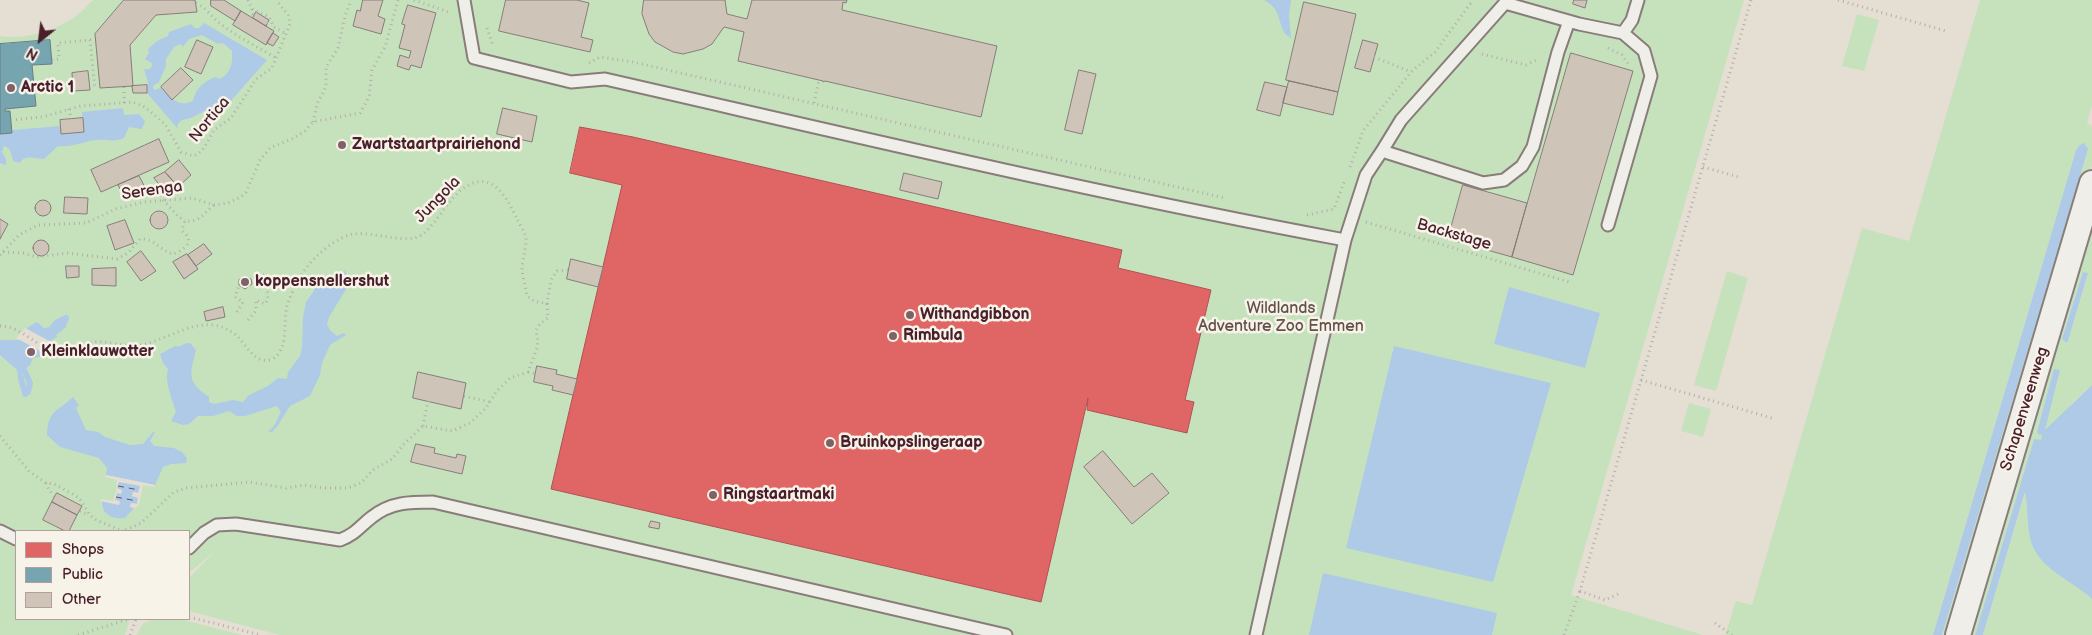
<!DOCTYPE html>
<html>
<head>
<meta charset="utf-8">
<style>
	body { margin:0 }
	#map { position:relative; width:2092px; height:635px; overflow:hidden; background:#e5ded3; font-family:"Balsamiq Sans",sans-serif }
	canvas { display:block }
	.legend { position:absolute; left:15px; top:530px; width:175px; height:90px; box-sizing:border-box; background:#f7f3e8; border:1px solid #b29e9c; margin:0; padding:6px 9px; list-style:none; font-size:15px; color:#4a1f2b }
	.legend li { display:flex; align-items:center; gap:10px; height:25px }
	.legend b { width:25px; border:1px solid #b29e9c }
	.north { position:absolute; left:15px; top:15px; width:50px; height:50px; -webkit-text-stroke:4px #f7f3e8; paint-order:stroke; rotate:209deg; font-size:14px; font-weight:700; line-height:20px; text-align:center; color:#4a1f2b }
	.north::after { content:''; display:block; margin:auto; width:18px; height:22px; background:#4a1f2b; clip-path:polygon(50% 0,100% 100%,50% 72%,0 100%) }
</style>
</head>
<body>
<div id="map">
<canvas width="2092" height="635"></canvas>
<ul class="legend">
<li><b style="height:14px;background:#e06666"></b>Shops</li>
<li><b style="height:14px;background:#76a5af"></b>Public</li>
<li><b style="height:14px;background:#cec5b8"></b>Other</li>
</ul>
<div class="north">N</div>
</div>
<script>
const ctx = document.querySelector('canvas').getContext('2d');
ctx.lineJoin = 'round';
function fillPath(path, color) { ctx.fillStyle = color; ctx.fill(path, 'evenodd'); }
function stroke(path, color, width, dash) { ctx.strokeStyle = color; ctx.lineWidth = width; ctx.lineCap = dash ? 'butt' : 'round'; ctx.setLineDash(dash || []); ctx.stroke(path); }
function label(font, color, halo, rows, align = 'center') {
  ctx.font = font + ' "Balsamiq Sans",sans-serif'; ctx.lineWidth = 5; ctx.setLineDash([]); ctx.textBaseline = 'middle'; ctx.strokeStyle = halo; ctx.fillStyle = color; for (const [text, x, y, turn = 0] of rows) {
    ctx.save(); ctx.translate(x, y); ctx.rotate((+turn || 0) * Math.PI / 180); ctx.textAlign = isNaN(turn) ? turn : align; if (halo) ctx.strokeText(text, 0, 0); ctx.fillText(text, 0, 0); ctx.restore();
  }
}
const green = new Path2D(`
	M93 0H1744L1571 595 1703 635H280L189 611V578L215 551 189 573V531H16V619H130L125 635H0V36C24 40 56 31 76 16 82 12 87 5 93 0Z
	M1980 0H2092V106L2087 123 2092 126V165L1953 635H1942L2087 149 2076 150 1933 635H1725L1736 601 1752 605 1862 228 1909 241Z
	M1857 14 1879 20 1864 71 1842 66Z
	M2092 203V385L2068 407 2092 389V635H1983L2026 490 2034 439 1975 635H1965ZM2083 272 2088 273 2068 341 2066 343 2062 339Z
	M1727 271 1748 278 1716 391 1694 385Z
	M1689 403 1711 409 1703 437 1681 431Z
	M152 619H180L242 635H136L143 624Z`);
const water = new Path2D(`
	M1264 0H1291L1289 16 1291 38 1285 34C1277 19 1281 9 1264 0Z
	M204 23 267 60 214 120H209L212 113 206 110C202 112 199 114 195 116 187 121 182 116 177 126L178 129 147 93 148 82 144 69H150L153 64 145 59 149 53 148 49 157 41 168 36 169 32 191 24 195 28H199ZM202 35 218 44 223 43 232 51C233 63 231 73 220 79L215 77C203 82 195 89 193 101 179 108 171 98 161 88L154 90 153 86 159 82 166 66V59L174 47 181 44 183 47 189 39Z
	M123 108 124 115 139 114 145 121 142 129 129 127 124 138C112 143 109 139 97 140 83 141 72 148 58 146L44 159C35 159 25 154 20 163L13 161C11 156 12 148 4 146L2 152 6 159V165L0 163V134L12 133V130L61 126 84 131 82 112Z
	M2084 143 2088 149 1942 635H1933L2076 150 2080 145Z
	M345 271 350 280 348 286 329 317 327 324 330 330 337 336 344 333 346 335 330 345 322 363 320 375 310 396 290 406 278 425 272 432H268L274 426 281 412 277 406 245 416H237L229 411 213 416H198L189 424 183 425 171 421 176 411C173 404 167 385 167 378 166 375 168 372 168 369L163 363 160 354 175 346C181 348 184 342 190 343L196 350C190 375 186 381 209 397V402L214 404 233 400 243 402 249 395 268 386 278 378 287 379 288 372 300 356 302 348 303 317 306 302 320 282 326 278Z
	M2083 272 2088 273 2068 341 2066 343 2062 339Z
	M1509 287 1600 313 1585 368 1494 344Z
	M37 322 44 328 50 327 55 329 57 337 50 341 40 357 33 358 30 365 23 371 21 378 18 377 17 370 0 355V340H20L28 327Z
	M1394 346 1551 383 1493 582 1346 548Z
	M2054 369 2060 370 2045 430 2092 385V599C2071 579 2038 570 2030 538 2027 523 2028 506 2025 492L1983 635H1975L2034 439 2041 440 2042 435 2038 434 2037 432Z
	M73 397 79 405 76 408 86 430 98 432 105 437 130 445 143 444 153 432H155L150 441 154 446 174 448 182 452 187 458 186 463 171 464 163 467 155 485 141 483 138 493 133 492 138 497 137 504 131 503 130 507 134 508 125 518C113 520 101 514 102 501L119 504 115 500 117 493H121V490L117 489 119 478 106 475 107 468 99 458 60 447 47 435C48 410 57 412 73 397Z
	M1323 573 1497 613 1492 635H1309Z`);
const pier = new Path2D(`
	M25 328 53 343 46 354 16 338Z
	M106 475 141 482 155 485 154 487 143 485 139 505 136 507 137 509 134 508 130 507 131 503 137 504 138 498 132 496 133 492 138 493 140 486 119 482 117 488 122 490 121 494 117 493 115 500 120 501 119 505 100 501 102 499 113 501 116 491 117 480 105 477Z`);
const shops = new Path2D(`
	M580 127 633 137 1122 250 1118 268 1211 290 1185 400 1194 402 1187 433 1087 410 1088 398 1041 602 551 489 622 185 570 173Z`);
const public = new Path2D(`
	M50 40 52 64 32 65 36 106 5 109V111H10L12 133 0 134V44Z`);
const stream = new Path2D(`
	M52 328 56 323 66 318 63 326 56 331
	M21 378C21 384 25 388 25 394L28 392 30 383 24 370`);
const ferry = new Path2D(`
	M118 486 139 490
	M116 497 137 501`);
const building = new Path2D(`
	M124 0H195L197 12 156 15 130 45 133 86 100 88 95 34Z
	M211 0H224L241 11 235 21 211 6Z
	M363 0H383L378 16 385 19 381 34 353 26 357 10 360 11Z
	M506 0H577L589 3 581 37 593 40 590 52 499 31Z
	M644 0H725L727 14 747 19 752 0H847L846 3 843 2 842 10 997 46 981 117 825 81 823 82V81L738 61 744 32 724 27 712 44 703 49 683 54 673 52 655 42 649 34 642 14Z
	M1574 0H1587L1585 8 1573 4Z
	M1304 2 1356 14 1338 92 1286 80Z
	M408 5 436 13 421 68 411 65 409 70 397 66 400 55 409 58 411 51 399 48 405 25 402 24Z
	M241 11 274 31 266 45 233 25Z
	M256 12 269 20 266 26 253 18Z
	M273 33 279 37 273 46 267 43Z
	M197 40 213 47 201 74 185 67Z
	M1363 40 1378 44 1370 72 1355 68Z
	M1571 53 1633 71 1573 275 1512 257Z
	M181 68 193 80 172 100 161 87Z
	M1079 70 1096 74 1082 134 1065 130Z
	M88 71 90 90 73 91 72 73Z
	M1289 81 1338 92 1333 115 1283 103Z
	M1265 82 1287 87 1280 116 1257 110Z
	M147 85V93H133L132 86Z
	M503 108 537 116 532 142 497 134Z
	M83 118 84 132 61 134 60 120Z
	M159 139 169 162 101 192 91 170Z
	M179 160 191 175 178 187 165 172Z
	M165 172 175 183 165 192 154 178Z
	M904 173 942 182 938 199 900 190Z
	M139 176 146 189 125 199 118 185Z
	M1463 185 1527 203 1512 257 1448 239Z
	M65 197 88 198 87 214 64 213Z
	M35 208a8 8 0 1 1 16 0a8 8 0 1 1-16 0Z
	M150 220a9 9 0 1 1 18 0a9 9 0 1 1-18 0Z
	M0 219 8 224 0 239Z
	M125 220 134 243 115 250 107 226Z
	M33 248a8 8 0 1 1 16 0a8 8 0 1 1-16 0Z
	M204 244 212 254 196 266 188 255Z
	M141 251 156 271 141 281 127 262Z
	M187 254 198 269 184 279 173 262Z
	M571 259 603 267 598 287 567 279Z
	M66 266H79V277L67 278Z
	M116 268V286L92 285V269Z
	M246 277 251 279 252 284 245 289 239 285V280Z
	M223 307 225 317 206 321 204 312Z
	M537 366 557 370 556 374 577 379 573 395 552 390 553 386 534 382Z
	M418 372 466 383 461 409 413 398Z
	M416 444 435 448 434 453 456 458 457 454 466 456 462 474 411 462Z
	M1103 451 1134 487 1152 473 1169 493 1132 524 1084 467Z
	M57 493 82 506 77 515 52 502Z
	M52 502 77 515 69 531H65L43 520Z
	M651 521 660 523 659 529 649 527Z`);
const path = new Path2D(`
	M248 0 252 9 269 17 274 27 286 34
	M414 0 451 13
	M1838 0 1946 31
	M196 3C207 8 212 18 222 25 239 38 258 47 276 58
	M252 9V14L254 16
	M267 23 272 24
	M487 28 493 46
	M1608 48 1622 55 1629 65
	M1482 54 1526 65 1539 59
	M1374 57 1411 72
	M52 60 59 59 58 43 90 40 95 89
	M589 63 600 57 633 62 1225 198
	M124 87V103
	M814 103 819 80
	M69 109 71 119
	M11 120 42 117 81 106 132 102 145 107 165 124 181 152 193 156 198 154 204 148 214 130 231 118 256 79 272 68 290 24 289 16 276 0
	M313 122 317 104 326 87V67L338 48 345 16 351 0
	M1350 167 1363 131 1411 72 1435 52 1473 0
	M1703 167 1739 177
	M163 200 178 216 185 221
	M1307 215 1334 209 1344 182
	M1366 222 1569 282
	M3 252 23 253 37 257 67 253 117 259 128 253 140 239C155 238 160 251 173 254 179 252 193 245 187 236 186 234 183 233 182 230L185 221C199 223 204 213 214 205
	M0 255 19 235 38 225 86 223 116 209 144 202 192 198 214 205 228 203 241 197 246 192 260 160 270 148 294 138 305 131 313 122 360 113 369 97 372 70 385 47 398 0
	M547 304 551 280 557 271 569 270
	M237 312 243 302 235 297 239 285
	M248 320 256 311V300L265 304 268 299 266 275H258L251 279
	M0 326C22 325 43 354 65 354 75 354 82 344 92 342 108 340 123 348 141 345 166 340 187 323 213 325 222 326 230 330 237 336 246 345 256 366 272 359 289 351 283 321 287 306 292 290 303 269 315 258 325 248 339 237 353 234 375 231 408 246 423 234 440 220 449 195 469 185 494 171 509 202 517 219 520 225 526 233 526 240 526 250 522 260 522 270 523 278 526 287 527 296L534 301 547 304 548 318 540 324 536 330 538 341 537 348 528 372 510 378 496 392 486 408 470 423 452 431 423 426 404 444 392 459 373 470 361 483 348 488H323L304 485 286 488 249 482 187 488 174 492 141 523 123 531
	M528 372 536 374
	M1641 380 1775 419
	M464 396 490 402
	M423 426 428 401
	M0 436 29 471 46 483 54 484 71 493 79 498 90 515 96 520 123 531
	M46 483 49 490 55 497
	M80 511 89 515
	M1618 594 1605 600 1580 591 1751 0
	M189 617 261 635
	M1715 623 1732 635
	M78 635 129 619
	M130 635 136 619
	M1564 635 1580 591`);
const service = new Path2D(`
	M464 0 474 58 571 82 605 79C851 135 1097 194 1345 240L1366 175 1382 151 1483 183 1504 180 1522 166 1533 147 1558 52 1569 21
	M1382 151 1401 120 1505 3 1579 24 1623 33 1632 20 1638 0
	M1608 225 1651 76 1644 51 1623 33
	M0 531 16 539
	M189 548 204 533 217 525 236 524 340 540C356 534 360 526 372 517 391 502 410 502 433 502L1006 635
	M1256 635 1345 240`);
const minor = new Path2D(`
	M1958 635 2092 183`);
const markers = [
	[11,88,5,"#806266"],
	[342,145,5,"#806266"],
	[245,282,5,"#806266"],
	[910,315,5,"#806266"],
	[893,336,5,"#806266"],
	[31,352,5,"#806266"],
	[830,443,5,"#806266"],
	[713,495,5,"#806266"]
];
const poiNames = [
	["Arctic 1",21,88],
	["Zwartstaartprairiehond",352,145],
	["koppensnellershut",255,282],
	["Withandgibbon",920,315],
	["Rimbula",903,336],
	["Kleinklauwotter",41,352],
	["Bruinkopslingeraap",840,443],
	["Ringstaartmaki",723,495]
];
const streetNames = [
	["Nortica",210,120,-50],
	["Serenga",152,191,-8],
	["Jungola",438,200,-46],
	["Backstage",1454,235,16],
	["Schapenveenweg",2025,409,-73]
];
const parkNames = [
	["Wildlands",1281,309],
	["Adventure Zoo Emmen",1281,327]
];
fillPath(green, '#c6e2bd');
fillPath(water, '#aecae7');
fillPath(pier, '#e5ded3');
fillPath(shops, '#e06666');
stroke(shops, '#b35154', 1);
fillPath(public, '#76a5af');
stroke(public, '#697d87', 1);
stroke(stream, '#aecae7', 6);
stroke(ferry, '#615066', 1, [6, 5]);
fillPath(building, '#cec5b8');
stroke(building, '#887d7a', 1);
stroke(service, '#887d7a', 15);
stroke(minor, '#887d7a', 28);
stroke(path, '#b4adaa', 3, [1, 4]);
stroke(service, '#f0eee9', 11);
stroke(minor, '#f0eee9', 24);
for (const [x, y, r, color] of markers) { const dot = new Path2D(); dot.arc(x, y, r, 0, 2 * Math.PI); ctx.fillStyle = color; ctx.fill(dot); stroke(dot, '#f7f3e8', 2); }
label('bold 16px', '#4a1f2b', '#f7f3e8', poiNames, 'left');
label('16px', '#4a1f2b', '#f7f3e8', streetNames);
label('16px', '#62514b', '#f7f3e8', parkNames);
</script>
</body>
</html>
